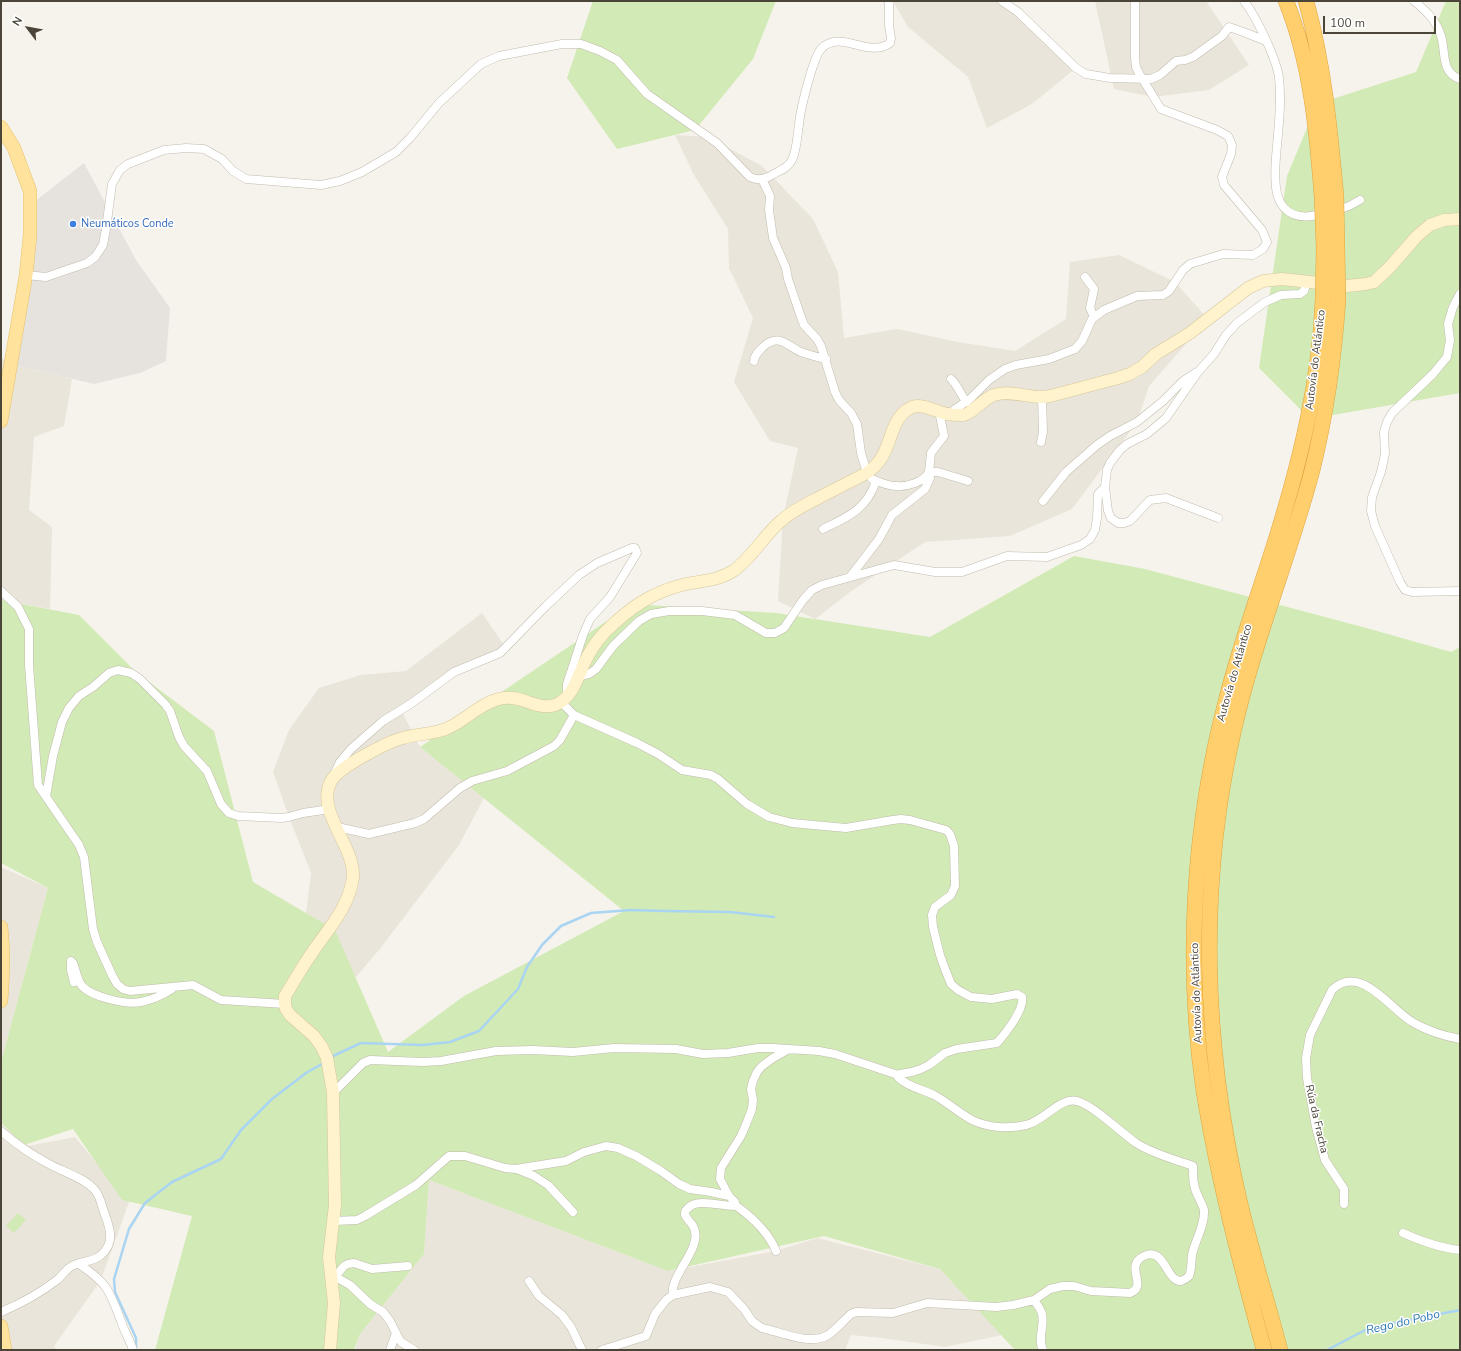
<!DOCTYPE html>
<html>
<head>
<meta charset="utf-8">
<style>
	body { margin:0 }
	#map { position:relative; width:1461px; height:1351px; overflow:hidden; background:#f6f3ec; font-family:"Nunito Sans",sans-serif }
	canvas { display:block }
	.frame { position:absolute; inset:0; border:2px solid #4b4439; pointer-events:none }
	.north { position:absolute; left:8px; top:8px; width:40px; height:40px; -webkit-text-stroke:3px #fff; paint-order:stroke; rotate:302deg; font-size:11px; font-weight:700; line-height:16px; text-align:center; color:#4b4439 }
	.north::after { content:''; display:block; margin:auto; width:14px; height:18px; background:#4b4439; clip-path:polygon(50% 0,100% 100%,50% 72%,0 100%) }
	.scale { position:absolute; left:1323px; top:16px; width:113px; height:18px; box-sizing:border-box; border:2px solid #4b4439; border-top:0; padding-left:5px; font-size:12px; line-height:14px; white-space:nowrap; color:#4b4439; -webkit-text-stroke:3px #fff; paint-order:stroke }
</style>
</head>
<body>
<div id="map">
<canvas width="1461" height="1351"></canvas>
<div class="frame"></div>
<div class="north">N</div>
<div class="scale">100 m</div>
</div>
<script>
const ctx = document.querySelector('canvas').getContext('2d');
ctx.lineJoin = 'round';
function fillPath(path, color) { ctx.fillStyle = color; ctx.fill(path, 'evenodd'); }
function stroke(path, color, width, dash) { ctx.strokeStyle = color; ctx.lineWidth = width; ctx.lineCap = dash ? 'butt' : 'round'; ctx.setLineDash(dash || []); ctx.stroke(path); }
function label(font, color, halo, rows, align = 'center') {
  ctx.font = font + ' "Nunito Sans",sans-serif'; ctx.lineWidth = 3; ctx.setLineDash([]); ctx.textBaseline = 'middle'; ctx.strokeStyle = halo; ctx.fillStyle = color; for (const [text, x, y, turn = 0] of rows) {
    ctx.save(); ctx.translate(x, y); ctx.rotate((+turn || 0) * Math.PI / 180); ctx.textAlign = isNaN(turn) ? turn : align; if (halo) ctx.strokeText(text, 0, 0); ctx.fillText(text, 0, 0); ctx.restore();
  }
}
const residential = new Path2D(`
	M893 1H1001L1076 68 1032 104 987 128 968 77 908 27Z
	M1095 1H1206L1249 65 1209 90 1153 97 1114 89Z
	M675 135 708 137 762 166 813 219 838 272 844 338 897 329 958 342 1015 351 1066 319 1070 262 1119 255 1175 282 1208 319 1149 386 1137 422 1072 509 1010 536 925 542 850 592 815 619 778 601 783 518 798 448 770 441 734 382 753 318 729 268 728 229 694 175Z
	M1 358 10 364 72 379 64 426 34 437 29 510 52 527 50 609 1 600Z
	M482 613 506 648 445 678 401 710 420 747 484 798 459 845 379 950 356 977 306 913 311 873 289 817 273 772 289 730 319 688 361 675 406 671Z
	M1 867 48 888 1 1062Z
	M1 1125 22 1147 75 1137 129 1202 101 1280 54 1346 56 1350H1Z
	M429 1180 668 1271 776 1251 817 1238 940 1269 1002 1335 945 1347 882 1338 851 1335 845 1350H355L360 1334 424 1254Z`);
const industrial = new Path2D(`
	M84 163 136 260 170 308 166 361 140 373 94 384 10 364 30 205Z`);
const green = new Path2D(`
	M593 1H776L753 59 695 130 617 149 567 78Z
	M1446 1H1460V393L1310 419 1259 368 1287 176 1317 104 1416 72Z
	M1074 556 1145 569 1370 629 1451 652 1460 647V1350H1015L940 1269 824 1236 668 1271 429 1180 424 1254 360 1334 354 1350H155L192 1216 122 1200 73 1129 24 1145 1 1123V1062L48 888 1 863V600L79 615 136 672 214 731 253 882 335 930 388 1052 464 996 624 911 420 747 632 604 776 613 930 637Z
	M18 1213 26 1220 14 1233 6 1226Z`);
const stream = new Path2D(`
	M333 1056 361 1043 423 1045 450 1042 479 1031 518 989 527 967 542 945 561 926 591 913 631 910 665 911 730 912 774 917
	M136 1350V1338L115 1292 114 1279 129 1229 145 1203 172 1182 221 1159 241 1130 272 1099 306 1073 322 1064
	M1327 1350 1369 1328 1460 1310`);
const street = new Path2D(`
	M1002 1 1018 12 1076 68 1086 74 1110 78 1151 79 1160 75 1176 61 1185 60 1193 57 1222 36 1229 27 1246 33 1266 41
	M1244 1C1256 16 1277 60 1279 78 1282 104 1278 132 1276 157 1275 170 1274 185 1278 197 1284 215 1300 219 1317 215 1332 212 1346 209 1360 200
	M1414 1C1425 10 1435 19 1440 33 1447 49 1439 72 1460 79
	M762 179 770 196 769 210 773 238 786 268 788 279 801 317 804 325 817 339 821 346 835 392 839 400 851 413 857 424 861 453 867 473
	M26 275 46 277 87 263 95 257 103 245 106 229 112 184 120 170 128 164 164 150 186 148 204 149 222 159 233 171 246 179 321 185 340 181 362 172 396 152 410 138 439 103 481 64 499 56 562 44H581L600 51 617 60 647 94 717 143 750 177C758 181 764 179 772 175 779 171 788 168 792 160 797 150 797 136 799 125 800 110 813 58 821 49 840 28 868 59 890 43L891 38 889 25V1
	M1085 277 1094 289 1090 308 1094 317
	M1460 294 1453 307 1448 324 1450 340 1447 357 1433 374 1392 413 1387 422 1384 432 1385 454 1381 472 1372 497 1371 511 1375 526 1400 582 1405 590 1412 592 1460 591
	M754 361C755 354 759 351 764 346 779 333 787 346 801 352 809 355 817 357 826 359
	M951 379C958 385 960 395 967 402
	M948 414 970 399 989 380 1005 369 1016 365 1049 359 1075 349 1082 341 1092 319 1104 310 1137 296 1163 295 1169 291 1183 270 1190 264 1223 254 1253 255 1263 249 1267 242 1262 230 1224 185 1222 177 1231 154 1232 145 1228 136 1217 130 1161 109 1140 75 1136 67 1135 58V1
	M1041 442 1043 432 1042 397
	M929 472H938L968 481
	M872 479C879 482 888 486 896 486 907 487 924 482 929 472
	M1043 501 1066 472 1097 445 1110 436 1137 422 1147 414 1163 401 1183 381 1195 373
	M1218 518 1166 498 1150 500 1130 521 1124 523H1118L1111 518 1108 511 1105 487 1107 470 1110 463 1120 450 1127 444 1147 434 1166 418 1198 372 1214 354 1226 335 1237 323 1265 302 1281 295 1300 294 1304 291 1307 281
	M823 529C848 517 867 509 876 481
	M850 577 879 539 892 515 925 489 930 478 929 472 931 453 944 436 939 411
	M1 591 18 607 29 629V665L38 785 79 845 84 857 93 929 97 942 112 975 117 984 123 989 130 991 193 985 221 1000 285 1004
	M578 677 589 674 596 669 613 646 639 621 651 614 669 611H702L735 615 766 633H775L784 628 803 600 812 590 822 585 894 565 935 572H962L1007 556 1047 557 1081 545 1090 539 1095 530 1097 518 1098 494 1105 487
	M561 702 574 715 637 743 658 754 682 770 711 775 718 779 747 804 769 817 792 823 846 828 893 820 901 819 910 820 946 830 950 834 954 846 955 886 951 895 935 907 932 915 933 927 940 955 945 969 951 984 958 990 971 997 992 999 1017 994 1022 997C1025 1009 1005 1034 997 1043L957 1049 945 1053 929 1065 921 1069 912 1072 900 1074 898 1077C907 1087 922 1089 934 1095 947 1102 959 1113 972 1120 988 1128 1009 1129 1026 1125 1044 1121 1060 1097 1077 1101 1096 1107 1119 1131 1136 1143 1153 1154 1174 1159 1193 1166 1193 1177 1193 1187 1198 1196 1200 1201 1203 1205 1204 1210 1205 1226 1195 1240 1192 1255 1191 1261 1192 1270 1189 1276 1187 1278 1184 1280 1181 1281 1166 1282 1165 1246 1144 1256 1123 1266 1149 1286 1130 1293L1091 1291 1074 1286H1063L1050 1289 1034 1300
	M334 775 340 762 351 749 383 721 412 703 454 672 500 653 546 606 579 575 597 563 632 548H635L637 553 610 597 590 619 583 635 571 672 567 684V696
	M46 796 53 756 62 722 69 708 79 696 93 687 109 673 118 670 131 673 140 679 165 704 170 711 179 737 184 746 207 771 221 804 229 813 238 816 281 818 289 817 303 813 330 809
	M337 827 369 834 415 823 424 819 460 788 472 781 507 771 554 746 560 740 574 715
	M74 982 71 970V961L73 963C76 970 77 980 82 986 92 997 126 1005 141 1002 151 1000 163 995 172 989
	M333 1093 363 1063 370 1060 423 1062 441 1061 496 1051 533 1050 573 1052 614 1048 676 1049 703 1054 728 1053 758 1048H773L819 1051 835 1054 898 1075
	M1 1131C16 1144 32 1155 49 1164 63 1172 83 1177 94 1189 99 1194 101 1202 103 1209 109 1226 117 1242 100 1256 92 1262 81 1261 72 1266 66 1269 62 1276 57 1280 40 1293 20 1304 1 1312
	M517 1169 534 1176 548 1185 573 1212
	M1344 1204V1189L1325 1160 1316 1127 1307 1078 1306 1058 1310 1035 1332 990C1361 962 1391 1011 1414 1023 1428 1031 1444 1036 1460 1039
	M735 1205C752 1217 768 1231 776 1251
	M334 1221 357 1220 365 1216 416 1185 449 1156H465L505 1168 516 1169 566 1161 584 1152 606 1146 618 1148 636 1156 661 1171 679 1184 690 1189 711 1192 729 1196
	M1403 1233C1421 1241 1440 1248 1460 1250
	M79 1264C107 1283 109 1289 121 1321 124 1331 130 1340 133 1350
	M332 1275 350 1285 370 1304 383 1312 390 1321 398 1337 401 1342 414 1350
	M335 1277 344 1266 348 1264 354 1263 372 1269 408 1266
	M529 1281 539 1296 562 1315 571 1327 582 1350
	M673 1295C670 1280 690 1259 694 1244 696 1238 696 1231 693 1226 690 1220 680 1215 688 1208 697 1198 721 1206 733 1206L735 1205V1202L729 1196 720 1179 721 1168 741 1136 747 1122 752 1109 753 1100 751 1089 753 1081 757 1072 762 1066 773 1058 787 1050
	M390 1350 396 1333
	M602 1350 646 1336 655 1314 666 1300 673 1295 710 1287 728 1292 744 1309 752 1321 762 1328C781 1332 810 1346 828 1335 836 1330 843 1321 851 1314L856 1312 893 1313 927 1303 996 1307 1013 1305 1034 1300C1037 1305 1041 1309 1042 1314 1045 1327 1037 1338 1043 1350`);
const secondary = new Path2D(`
	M330 1350 334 1303 329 1257 335 1205 333 1093 327 1058 322 1047 314 1036 290 1015 286 1009 285 1004V996L290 988C298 974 307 960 316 947 331 926 350 904 353 877 355 846 315 811 331 781 339 767 387 742 403 738 418 733 435 735 450 727 468 718 483 701 504 698 522 695 538 711 555 705 575 698 579 670 589 654 594 645 600 637 607 630 631 607 651 593 682 585 699 581 718 581 733 571 752 558 764 535 782 520 793 510 807 504 820 497 836 489 851 481 867 473 872 469 877 465 880 460 891 445 891 421 907 410 920 400 934 412 948 414 952 415 959 415 963 415 972 414 984 398 994 395 1009 390 1026 397 1042 397 1046 397 1050 396 1054 395L1118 378 1130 374 1142 367 1156 354 1190 333 1248 288 1263 281 1282 279 1347 286 1366 284 1374 282 1389 268 1417 236 1430 225 1444 220 1460 219`);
const primary = new Path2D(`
	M1 127 14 148 30 191V235L26 275 1 421
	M1 927C4 952 3 977 1 1001
	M1 1326 5 1350`);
const highway = new Path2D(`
	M1286 1C1311 63 1317 131 1322 197
	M1306 1C1324 65 1330 131 1336 196
	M1264 1350C1241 1265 1218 1179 1204 1092 1185 963 1193 827 1226 701 1240 645 1260 591 1277 536 1301 458 1320 380 1323 298
	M1280 1350C1267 1300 1251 1250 1239 1199 1203 1045 1198 883 1234 729 1254 641 1289 558 1312 471 1326 415 1334 358 1338 300`);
const highwayBridge = new Path2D(`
	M1336 196 1338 300
	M1322 197 1324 248 1323 298`);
const markers = [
	[73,224,4,"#3f7fe0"]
];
const shopNames = [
	["Neumáticos Conde",81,224]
];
const streetNames = [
	["Autovía do Atlántico",1316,360,-83],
	["Autovía do Atlántico",1235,673,-74],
	["Autovía do Atlántico",1197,993,-92],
	["Rúa da Fracha",1316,1119,77]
];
const waterNames = [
	["Rego do Pobo",1403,1323,-13]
];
fillPath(residential, '#eae5da');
fillPath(industrial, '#e6e2dd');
fillPath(green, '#d2eab5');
stroke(stream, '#a9d4f2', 2.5);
stroke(street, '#c2bbae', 9);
stroke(secondary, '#d6c79b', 13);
stroke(primary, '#e6c16a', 14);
stroke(highway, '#e0a43c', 16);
stroke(street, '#fff', 8);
stroke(secondary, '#fff3cd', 12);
stroke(primary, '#ffe39c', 13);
stroke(highway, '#ffcf6e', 15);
stroke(highwayBridge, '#e0a43c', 16, []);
stroke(highwayBridge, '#ffcf6e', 15);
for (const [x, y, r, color] of markers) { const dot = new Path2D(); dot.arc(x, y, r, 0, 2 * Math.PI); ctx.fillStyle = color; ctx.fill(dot); stroke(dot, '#fff', 1.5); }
label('11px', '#366cbe', '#fff', shopNames, 'left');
label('11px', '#4b4439', '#fff', streetNames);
label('italic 12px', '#2e7ab2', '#fff', waterNames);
</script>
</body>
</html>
